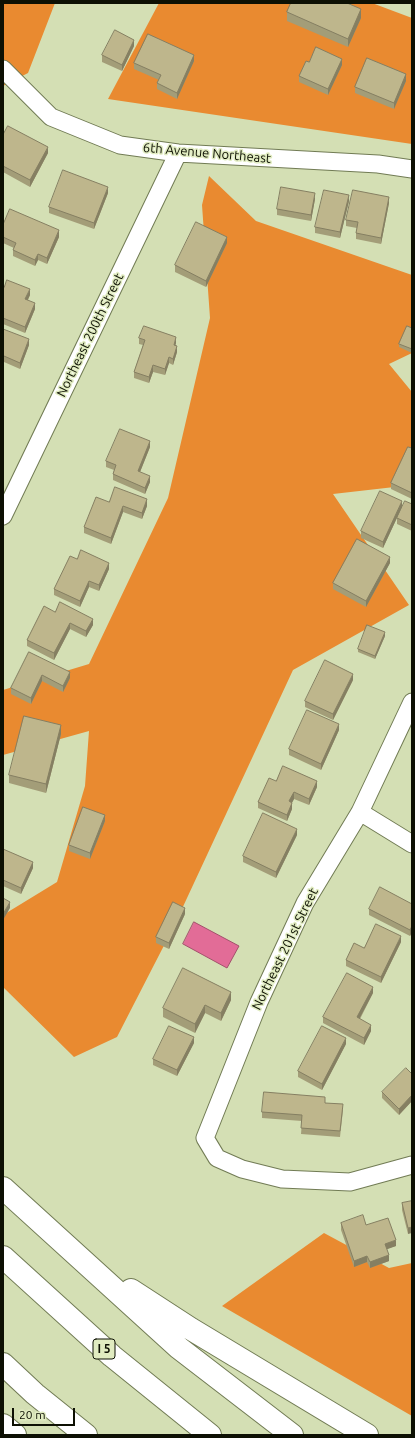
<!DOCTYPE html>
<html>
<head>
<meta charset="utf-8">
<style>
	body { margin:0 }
	#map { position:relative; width:415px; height:1438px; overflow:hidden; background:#d4dfb4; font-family:Ubuntu,sans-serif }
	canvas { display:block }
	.frame { position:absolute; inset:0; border:4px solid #0d1003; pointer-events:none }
	.scale { position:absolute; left:12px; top:1408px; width:63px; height:18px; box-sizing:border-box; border:2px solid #0d1003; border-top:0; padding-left:5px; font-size:12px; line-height:14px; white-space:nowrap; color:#0d1003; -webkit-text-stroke:3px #e1ecc1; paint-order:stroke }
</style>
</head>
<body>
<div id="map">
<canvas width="415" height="1438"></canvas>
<div class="frame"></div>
<div class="scale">20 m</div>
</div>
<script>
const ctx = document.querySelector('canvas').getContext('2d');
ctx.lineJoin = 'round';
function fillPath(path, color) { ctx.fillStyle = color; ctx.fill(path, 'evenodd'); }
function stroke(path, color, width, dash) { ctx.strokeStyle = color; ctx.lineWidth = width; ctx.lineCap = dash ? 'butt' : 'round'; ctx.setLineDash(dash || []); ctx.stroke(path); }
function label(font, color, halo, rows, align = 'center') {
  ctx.font = font + ' Ubuntu,sans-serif'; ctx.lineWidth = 3; ctx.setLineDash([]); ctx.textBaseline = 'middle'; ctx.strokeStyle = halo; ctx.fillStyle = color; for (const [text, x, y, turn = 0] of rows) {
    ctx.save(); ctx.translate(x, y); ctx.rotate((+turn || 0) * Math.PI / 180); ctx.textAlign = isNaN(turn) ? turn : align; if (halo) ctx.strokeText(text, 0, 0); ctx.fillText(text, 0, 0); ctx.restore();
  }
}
const forest = new Path2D(`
	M3 3H55L28 73 3 86Z
	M159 3H372L412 18V144L108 99Z
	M209 176 256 221 412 275V353L389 364 412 392V485L333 494 409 605 293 670 174 926 117 1037 74 1057 3 987V915L57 882 85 786 89 731 3 755V690L89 664 168 498 210 318 202 205Z
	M324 1233 389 1268 412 1263V1416L222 1306Z`);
const water = new Path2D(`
	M194 922 239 946 227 968 183 944Z`);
const minor = new Path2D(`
	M3 69 51 117 120 145 178 153 378 164 412 169
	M3 516 178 153
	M412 702 360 812 305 903 259 1002 205 1138 217 1158 242 1169 282 1179 350 1182 412 1165
	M360 812 412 844`);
const motorway = new Path2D(`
	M3 1188 179 1348 292 1435
	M3 1257 112 1356 210 1435
	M131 1290 191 1329 367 1435
	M3 1364 35 1394 86 1435
	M3 1425 15 1435`);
const wall = new Path2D(`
	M287 12 361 18 348 47 287 21Z
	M134 46 122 71 102 62V55Z
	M194 61 177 99 157 89V83L159 80 134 69V63Z
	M309 62 342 65 328 95 299 82V76Z
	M406 81 394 109 355 93V87Z
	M3 135 48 153 30 187 3 172Z
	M108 193 94 229 49 213V207Z
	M315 199 311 221 277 215V209Z
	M349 201 340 238 315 233V227Z
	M389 203 381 244 356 239V233L357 228 346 226V220Z
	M3 225 59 237 47 264 38 260 35 266 13 256V250L14 248 3 243Z
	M227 243 206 287 175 272V265Z
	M3 286 30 295 28 300 35 309 25 333 3 324Z
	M412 328V353L399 347V344Z
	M3 329 29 345 20 369 4 362 3 365Z
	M139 338 176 343 175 345 177 352 173 365 169 363 165 375 153 372 149 383 134 378V372L143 345 139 344Z
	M150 447 140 472 150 482 145 494 113 480V474L114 470 106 467V461Z
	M412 448V499L391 489V483Z
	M109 502 147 506 142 519 123 512 111 544 84 533V527Z
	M412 504V531L397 524V518Z
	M402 507 383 548 361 538V531Z
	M77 559 109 569 99 591 89 587 80 607 54 595V589Z
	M390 563 366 607 333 589V583Z
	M55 612 93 625 86 637 70 629 54 660 27 646V640Z
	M385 636 375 659 358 652V649Z
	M29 652 70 678 63 692 42 681 31 704 11 694V688Z
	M353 680 333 720 305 707V701Z
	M339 730 321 770 289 755V749Z
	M61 734 46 793 9 783V775Z
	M276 781 317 787 309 805 294 799 292 803V809L287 821 258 808V802Z
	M105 821 90 859 69 851V845Z
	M297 835 276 878 243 862V856Z
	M3 849 33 868 21 894 3 886Z
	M412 904V932L410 936 369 915V909Z
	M185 914 169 949 156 943V937Z
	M401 942 381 983 346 966V960L364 948Z
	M373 993 360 1019 371 1031 364 1045 323 1023V1017Z
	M231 1000 221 1021 205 1013 195 1033 163 1017V1008Z
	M194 1043 177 1076 153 1065V1059Z
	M346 1044 322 1090 298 1077V1071Z
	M412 1074V1101L399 1115 382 1098V1092Z
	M325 1103 343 1110 340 1137 301 1134 302 1121 262 1118V1112Z
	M412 1201 408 1234 402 1210V1203Z
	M341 1223 366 1225 396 1246 386 1249 389 1261 370 1268 367 1262 354 1267 341 1230Z`);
const shadedWall = new Path2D(`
	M361 9V18L348 47V39Z
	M134 40V46L122 71V65Z
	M194 55V61L177 99V93Z
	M342 59V65L328 95V89Z
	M406 74V81L394 109V103Z
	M48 147V153L30 187V180Z
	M108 187V193L94 229V223Z
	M315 193V199L311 221V215Z
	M349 195V201L340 238V232Z
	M389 197V203L381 244V238Z
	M59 230V237L47 264V258Z
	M227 237V243L206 287V281Z
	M38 254V260L35 266V260Z
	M30 289V295L25 305V299Z
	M35 303V309L25 333V327Z
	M176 337V343L174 351V345Z
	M29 339V345L20 369V363Z
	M177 346V352L173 365V359Z
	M4 356V362L3 365V359Z
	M169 357V363L165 375V369Z
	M153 365V372L149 383V377Z
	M150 441V447L138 477V471Z
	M150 476V482L145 494V488Z
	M147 499V506L142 519V513Z
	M402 501V507L383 548V542Z
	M123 506V512L111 544V538Z
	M390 557V563L366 607V601Z
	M109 563V569L99 591V585Z
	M89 581V587L80 607V601Z
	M93 619V625L86 637V631Z
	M70 623V629L54 660V653Z
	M385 632V636L375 659V656Z
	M70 672V678L63 692V686Z
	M353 674V680L333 720V714Z
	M42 675V681L31 704V698Z
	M339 724V730L321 770V764Z
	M61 725V734L46 793V784Z
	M317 781V787L309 805V799Z
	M294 792V799L289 808V801Z
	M292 803V809L287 821V815Z
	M105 815V821L90 859V853Z
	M297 829V835L276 878V872Z
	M33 862V868L21 894V888Z
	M10 902V908L3 920V914Z
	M185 908V914L169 949V943Z
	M412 926V932L410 936V930Z
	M401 936V942L381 983V977Z
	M373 987V993L357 1023V1017Z
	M231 992V1000L221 1021V1013Z
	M205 1005V1013L195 1033V1024Z
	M371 1025V1031L364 1045V1038Z
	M194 1037V1043L177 1076V1070Z
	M346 1038V1044L322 1090V1084Z
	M412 1095V1101L399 1115V1109Z
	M412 1227V1233L408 1234V1228Z
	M396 1240V1246L385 1250V1244Z
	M389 1255V1261L370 1268V1262Z
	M367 1256V1262L354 1267V1261Z`);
const building = new Path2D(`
	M291 3H347L361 9 348 39 287 12Z
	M115 30 134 40 122 65 102 55Z
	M148 34 194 55 177 93 157 83 161 75 134 63Z
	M316 47 342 59 328 89 299 76 306 61 309 62Z
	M367 58 406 74 394 103 355 87Z
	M8 126 48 147 30 180 3 166V135Z
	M63 170 108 187 94 223 49 207Z
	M281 187 315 193 311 215 277 209Z
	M324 190 349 195 340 232 315 227Z
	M353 190 389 197 381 238 356 233 358 222 346 220Z
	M10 209 59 230 47 258 38 254 35 260 13 250 16 243 3 237V225Z
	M196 222 227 237 206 281 175 265Z
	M7 280 30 289 25 299 35 303 25 327 3 318V286L4 287Z
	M144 326 176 337 174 345 177 346 173 359 169 357 165 369 153 365 149 377 134 372 145 340 139 338Z
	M407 326 412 328V349L399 344Z
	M3 329 29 339 20 363 4 356 3 359Z
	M120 429 150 441 138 471 150 476 145 488 113 474 116 465 106 461Z
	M408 447 412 448V493L391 483Z
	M115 487 147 499 142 513 123 506 111 538 84 527 96 497 109 502Z
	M380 491 402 501 383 542 361 531Z
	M405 501 412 504V525L397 518Z
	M357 539 390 557 366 601 333 583Z
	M81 550 109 563 99 585 89 581 80 601 54 589 70 556 77 559Z
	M60 602 93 619 86 631 70 623 54 653 27 640 44 606 55 612Z
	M367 625 385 632 375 656 358 649Z
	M29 652 70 672 63 686 42 675 31 698 11 688Z
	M325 660 353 674 333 714 305 701Z
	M307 710 339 724 321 764 289 749Z
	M24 716 61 725 46 784 9 775Z
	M283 766 317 781 309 799 294 792 289 801 292 803 287 815 258 802 269 778 276 781Z
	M83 807 105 815 90 853 69 845Z
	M263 813 297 829 276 872 243 856Z
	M3 849 33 862 21 888 3 880Z
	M380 887 412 904V926L410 930 369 909Z
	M3 898 10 902 3 914Z
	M173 902 185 908 169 943 156 937Z
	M376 924 401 936 381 977 346 960 354 943 364 948Z
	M183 968 231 992 221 1013 205 1005 195 1024 163 1008Z
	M347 973 373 987 357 1017 371 1025 364 1038 323 1017Z
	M169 1026 194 1037 177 1070 153 1059Z
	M322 1026 346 1038 322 1084 298 1071Z
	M406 1068 412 1074V1095L399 1109 382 1092Z
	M264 1092 325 1097V1103L343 1104 340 1131 301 1128 302 1115 262 1112Z
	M412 1201V1227L408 1228 402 1203Z
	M363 1215 366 1225 388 1218 396 1240 385 1244 389 1255 370 1262 367 1256 354 1261 341 1223Z`);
const shields = [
	[104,1349,22]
];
const shieldNames = [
	["I 5",104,1349]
];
const streetNames = [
	["6th Avenue Northeast",207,153,5],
	["Northeast 200th Street",90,335,-64],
	["Northeast 201st Street",285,949,-64]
];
fillPath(forest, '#e98a30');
fillPath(water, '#e26c97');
stroke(water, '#a2506b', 1);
stroke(minor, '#717b54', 19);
stroke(motorway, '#717b54', 24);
stroke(minor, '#fff', 17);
stroke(motorway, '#fff', 22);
fillPath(wall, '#a39d78');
fillPath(shadedWall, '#857f62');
fillPath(building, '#beb68c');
stroke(building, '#857f62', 1);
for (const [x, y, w] of shields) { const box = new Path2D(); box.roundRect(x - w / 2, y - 10, w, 20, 3); ctx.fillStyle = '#e1ecc1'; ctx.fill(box); stroke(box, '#0d1003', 1); }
label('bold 12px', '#0d1003', null, shieldNames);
label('13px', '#0d1003', '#e1ecc1', streetNames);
</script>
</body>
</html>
